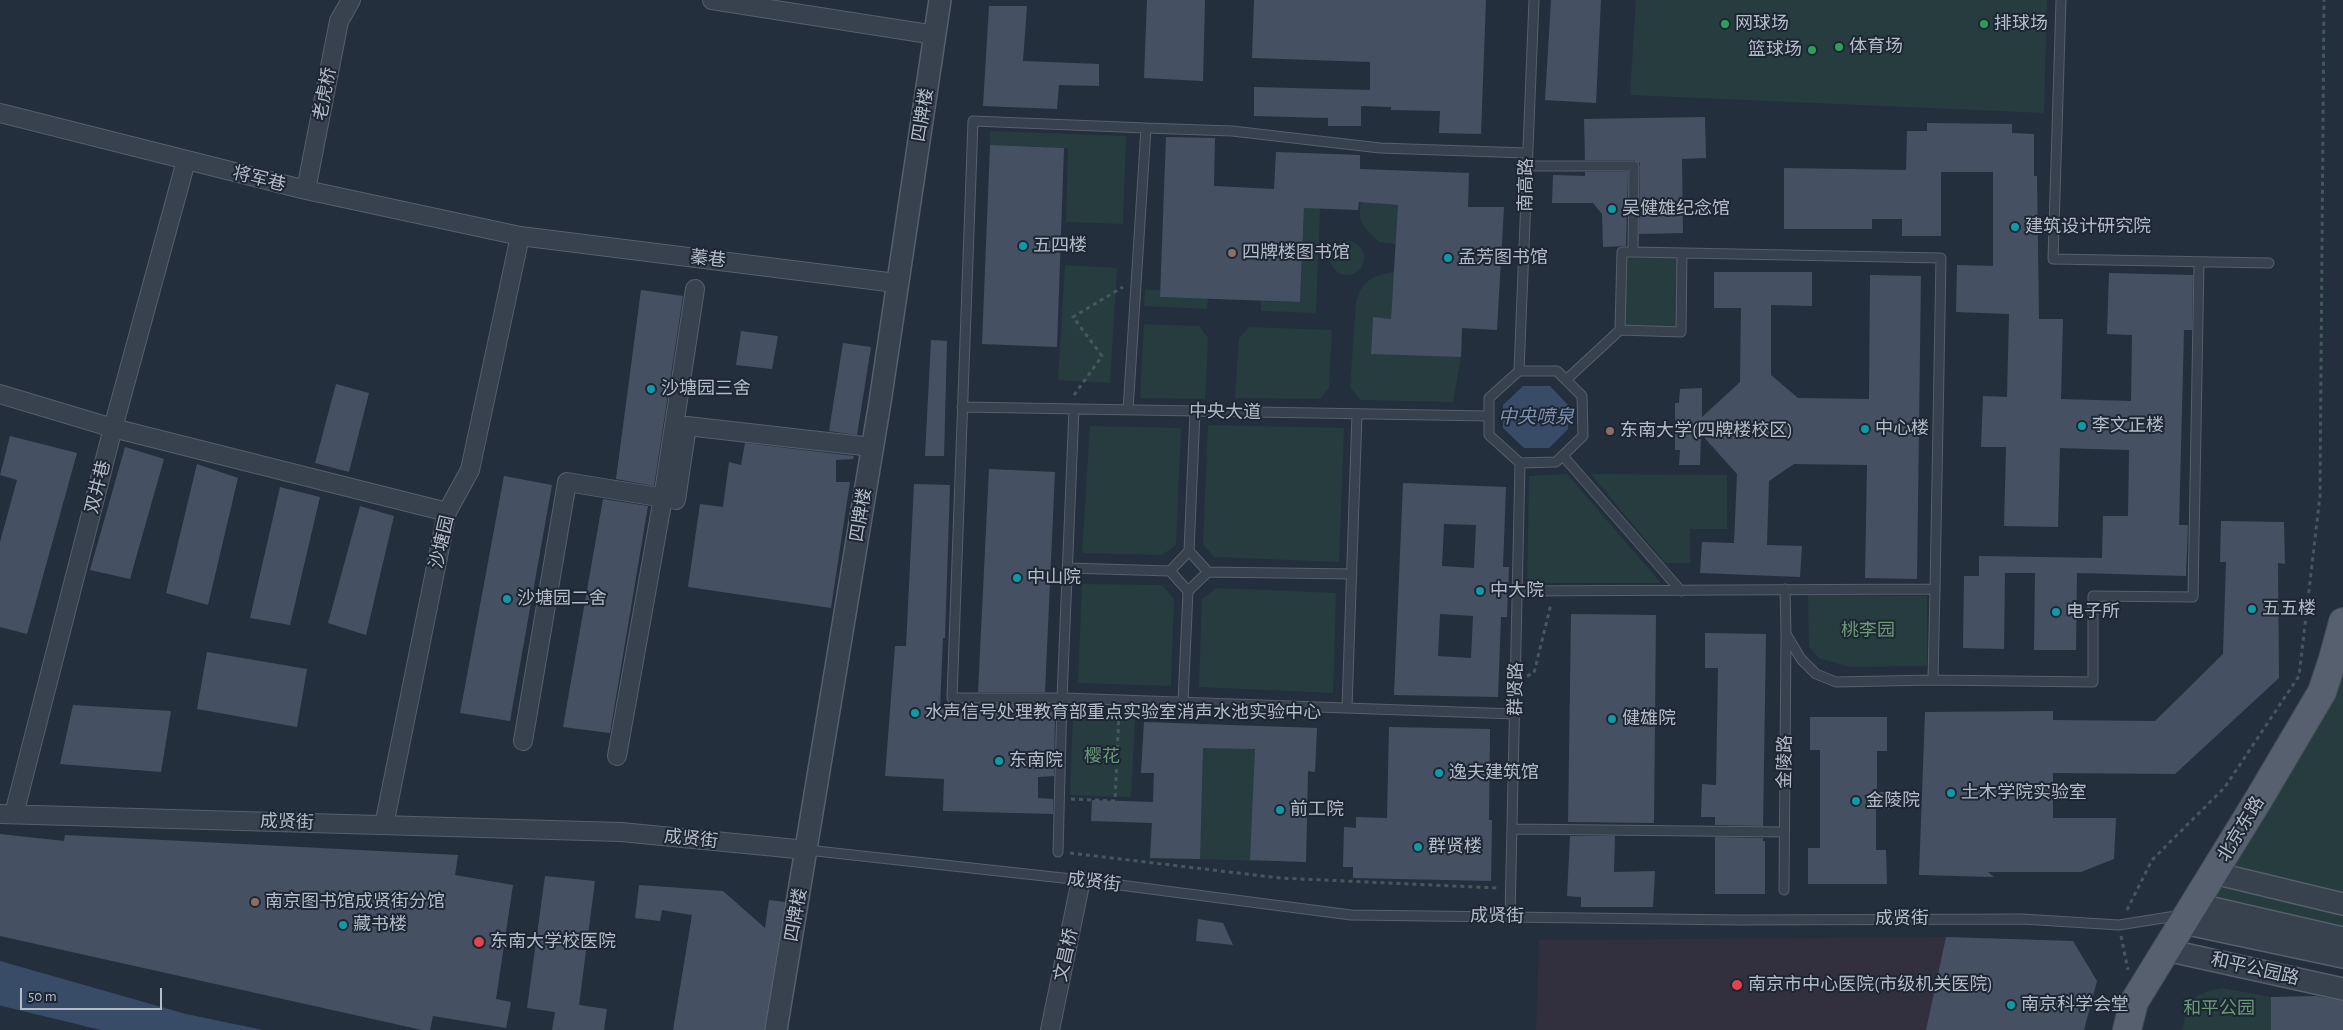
<!DOCTYPE html>
<html>
<head>
<meta charset="utf-8">
<style>
	body { margin:0 }
	#map { position:relative; width:2343px; height:1030px; overflow:hidden; background:#242f3e; font-family:"Alegreya Sans",sans-serif }
	canvas { display:block }
	.scale { position:absolute; left:20px; top:988px; width:142px; height:22px; box-sizing:border-box; border:2px solid #b4bcc9; border-top:0; padding-left:6px; font-size:15px; line-height:18px; white-space:nowrap; color:#b4bcc9; -webkit-text-stroke:4px #1d2633; paint-order:stroke }
</style>
</head>
<body>
<div id="map">
<canvas width="2343" height="1030"></canvas>
<div class="scale">50 m</div>
</div>
<script>
const ctx = document.querySelector('canvas').getContext('2d');
ctx.lineJoin = 'round';
function fillPath(path, color) { ctx.fillStyle = color; ctx.fill(path, 'evenodd'); }
function stroke(path, color, width, dash) { ctx.strokeStyle = color; ctx.lineWidth = width; ctx.lineCap = dash ? 'butt' : 'round'; ctx.setLineDash(dash || []); ctx.stroke(path); }
function label(font, color, halo, rows, align = 'center') {
  ctx.font = font + ' "Alegreya Sans","Noto Sans SC",sans-serif'; ctx.lineWidth = 4; ctx.setLineDash([]); ctx.textBaseline = 'middle'; ctx.strokeStyle = halo; ctx.fillStyle = color; for (const [text, x, y, turn = 0] of rows) {
    ctx.save(); ctx.translate(x, y); ctx.rotate((+turn || 0) * Math.PI / 180); ctx.textAlign = isNaN(turn) ? turn : align; if (halo) ctx.strokeText(text, 0, 0); ctx.fillText(text, 0, 0); ctx.restore();
  }
}
const medical = new Path2D(`
	M1946 937 1926 1030H1536L1539 940Z`);
const green = new Path2D(`
	M1636 0H2047L2044 113 1630 95Z
	M990 131 1126 136 1123 224 1066 222 1068 148 990 145Z
	M1363 193 1380 194V204L1398 205 1396 244 1379 242C1360 225 1356 217 1363 193Z
	M1304 208H1320L1316 313 1261 311V301L1300 302Z
	M1330 258a17 17 0 1 1 34 0a17 17 0 1 1-34 0Z
	M1622 252 1682 253 1681 332 1620 330Z
	M1065 265 1117 268 1110 383 1058 380Z
	M1394 272 1391 319 1373 318 1371 353 1461 357 1453 402 1360 400 1350 387 1356 302C1363 279 1372 276 1394 272Z
	M1145 290H1160V297L1208 298 1207 309 1144 306Z
	M1144 324 1199 326 1208 338 1205 399 1140 398Z
	M1249 327 1332 330 1329 388 1320 399 1235 398 1239 338Z
	M1208 425 1344 428 1339 562 1214 557 1203 544Z
	M1090 426 1181 428 1176 545 1162 555 1082 553Z
	M1567 474 1661 583H1527L1529 476Z
	M1591 474 1727 475V529H1690V563H1665Z
	M1082 584 1162 585 1174 599 1171 686 1078 683Z
	M1217 588 1336 593 1333 693 1199 687 1202 599Z
	M1808 595 1927 596V666L1850 667 1819 658 1809 647Z
	M2343 664V948L2183 923Z
	M1073 716 1135 719 1131 797 1070 795Z
	M1144 722 1317 728 1315 772H1308L1306 862 1150 858 1154 773H1141Z
	M2222 988 2343 1010V1030H2182C2189 999 2190 995 2222 988Z`);
const water = new Path2D(`
	M1523 386H1550L1568 405V429L1549 448H1524L1503 428V405Z
	M0 961 186 1014 263 1030H178L90 1007 0 979Z`);
const river = new Path2D(`
	M0 988 173 1030`);
const building = new Path2D(`
	M1147 0H1205L1203 81 1144 78Z
	M1254 0H1486L1481 134 1439 133 1440 111 1391 110V107L1361 106V126H1328V118L1254 116V87L1370 90V62L1252 58Z
	M1551 0H1601L1596 103 1545 100Z
	M989 6H1027L1023 61 1099 64V86L1059 85 1057 109 983 106Z
	M1705 117 1706 158 1682 159 1683 233 1639 234 1640 163 1634 160H1585L1584 119Z
	M1927 123 2012 124V133L2034 134V176H2037L2039 319H2063L2061 399 2131 401 2132 335 2107 334 2109 273 2193 275 2192 330H2184L2179 525H2188L2186 576 2077 573 2076 650H2034L2035 573H2005L2004 649 1963 648 1964 576H1979V556L2102 558 2103 516H2128L2129 450 2060 448 2058 527 2004 526 2006 447H1981L1983 396 2007 397 2009 314 1956 312 1957 265 1993 266V172H1941V236H1902V219H1872V229H1784V168L1906 170 1907 131H1927Z
	M1166 137 1215 138 1214 186 1274 189 1276 152 1360 155V169L1469 173 1468 207H1504L1497 330 1462 328 1461 357 1371 354 1373 317 1391 319 1398 205 1359 202 1358 210 1304 208 1300 302 1160 297Z
	M990 145 1064 148 1057 347 982 344Z
	M1585 172H1628L1626 246 1603 247 1602 214 1593 203H1552L1553 175 1585 176Z
	M1714 272H1812V306L1771 305V375L1798 398 1869 399 1870 275 1921 276 1917 579 1865 578 1867 465 1794 464 1769 481 1767 545 1802 546 1800 577 1700 573 1702 542 1734 543 1737 474 1701 434 1700 465H1679L1680 450H1675V403H1679L1680 389 1702 388V417L1740 382 1741 308H1714Z
	M641 290 683 296 654 486 616 479Z
	M741 331 778 336 772 369 736 365Z
	M931 340 947 341 944 456H925Z
	M843 343 871 347 857 435 829 431Z
	M336 384 369 393 349 472 315 463Z
	M10 436 77 453 27 634 0 627V542L17 480 0 475Z
	M745 443 854 456 853 459 836 460V482H850L831 608 688 587 700 504 723 507 729 462 741 465Z
	M125 447 164 459 130 579 90 570Z
	M197 464 238 478 208 605 166 593Z
	M989 469 1055 472 1045 692H978Z
	M504 476 552 485 510 721 460 713Z
	M1403 483 1506 487 1503 567H1509L1507 617H1501L1498 697 1394 695ZM1444 524 1476 525 1474 568 1442 566ZM1440 614 1473 616 1471 658 1438 656Z
	M914 484 950 485 945 638H943L940 708 978 709V704H1044V711L1055 712 1054 776 1038 777V798L1053 799V814L943 811 944 779 885 776 895 646H906Z
	M280 487 320 497 290 625 250 618Z
	M603 499 648 506 610 733 563 727Z
	M360 506 394 516 366 635 328 623Z
	M2221 521 2284 522 2285 564 2278 563 2279 678 2175 774 2053 773V818H2116L2114 859 2081 872H1988L1994 877 1919 875 1925 712 2053 711V720L2155 721 2223 654 2226 562H2220Z
	M1571 614 1656 615 1654 823 1568 822Z
	M1705 633 1766 634 1763 826 1715 825V817H1701L1702 784 1716 785 1718 668H1705Z
	M207 652 307 669 297 727 197 709Z
	M73 705 171 711 161 772 60 764Z
	M1810 717H1887V751H1877V792H1891V809H1876V850H1886L1887 884H1808V848H1820V750H1810Z
	M1144 722 1317 728 1315 772 1308 771 1306 862 1250 860 1255 749 1203 748 1200 859 1150 858 1152 823 1091 821 1092 800 1153 802 1154 773H1141Z
	M1389 727 1490 729 1489 820H1492L1491 881 1353 878V867H1343L1344 827 1356 828V817L1387 818Z
	M0 834 64 841 65 835 458 855 455 875 513 885 496 999 511 1002 506 1028 433 1016 430 1030H422L0 936Z
	M1570 836H1615L1614 872 1655 871 1653 907H1581V897L1567 896Z
	M1715 837 1763 838V841H1765V894H1715Z
	M545 876 595 881 579 1005 607 1009 604 1030H552L555 1012 527 1008Z
	M639 885 723 891 765 928 769 900 785 902 764 1030H673L692 915 662 910 660 921 635 918Z
	M1198 919 1223 923 1233 945 1196 941Z
	M1946 937 2073 941 2097 981 2084 1030H1926Z
	M2317 996 2343 1001V1030H2271V997Z`);
const path = new Path2D(`
	M1074 395 1102 356 1073 317 1123 287
	M1527 676 1534 673 1551 604
	M1071 799 1115 801 1119 713
	M1070 853 1280 878 1497 888
	M2127 910 2152 860 2225 787 2299 676 2320 496 2324 0
	M2121 936 2128 970`);
const service = new Path2D(`
	M2061 0 2053 259 2269 263
	M1146 128 973 121 952 698H1064L1515 714
	M1527 166H1634L1633 252
	M1682 253 1681 332 1620 330 1622 252H1633L1941 258 1935 589
	M1519 371 1534 0
	M1519 371H1557L1582 396 1583 436 1556 462 1520 463 1489 435V398Z
	M1566 380 1620 330
	M962 407 1489 416
	M1128 410 1146 128 1232 131 1380 148 1526 153
	M1563 456 1681 591
	M1189 551 1208 572
	M1068 568 1170 571 1188 591
	M1170 571 1189 551 1195 412
	M1785 589 1786 634 1801 659 1816 674 1836 682 1933 680 2093 682V596L2193 597 2199 262
	M1518 591 1935 589 1933 680
	M1183 702 1188 591 1208 572 1352 574
	M1347 708 1357 414
	M1512 829 1784 832
	M807 850 1081 880 1351 915 1738 920 2022 919 2119 925 2182 915
	M1058 852 1062 698 1074 409
	M1784 890 1786 635
	M1510 916 1520 463`);
const minor = new Path2D(`
	M712 0 935 35
	M0 113 306 190 520 236 896 283
	M306 190 339 21 351 0
	M0 394 113 428 447 512
	M523 741 567 482 676 500 687 426 872 447
	M617 756 663 498 695 289
	M0 814 621 832 807 850
	M14 814 113 428 186 161
	M384 825 447 512 470 470 520 236
	M1050 1030 1081 880`);
const tertiary = new Path2D(`
	M2214 873 2343 904
	M2195 904 2343 938
	M2183 923 2343 957
	M2166 950 2343 989
	M776 1030 880 402 940 0`);
const primary = new Path2D(`
	M2127 1030 2134 1002 2260 797 2322 692 2333 659 2343 622`);
const markers = [
	[1725,24,5,"#2e9e5b"],
	[1984,24,5,"#2e9e5b"],
	[1839,47,5,"#2e9e5b"],
	[1812,50,5,"#2e9e5b"],
	[1612,209,5,"#0f9aa8"],
	[2015,227,5,"#0f9aa8"],
	[1023,246,5,"#0f9aa8"],
	[1232,253,5,"#8d6e63"],
	[1448,258,5,"#0f9aa8"],
	[651,389,5,"#0f9aa8"],
	[2082,426,5,"#0f9aa8"],
	[1865,429,5,"#0f9aa8"],
	[1610,431,5,"#8d6e63"],
	[1017,578,5,"#0f9aa8"],
	[1480,591,5,"#0f9aa8"],
	[507,599,5,"#0f9aa8"],
	[2252,609,5,"#0f9aa8"],
	[2056,612,5,"#0f9aa8"],
	[915,713,5,"#0f9aa8"],
	[1612,719,5,"#0f9aa8"],
	[999,761,5,"#0f9aa8"],
	[1439,773,5,"#0f9aa8"],
	[1951,793,5,"#0f9aa8"],
	[1856,801,5,"#0f9aa8"],
	[1280,810,5,"#0f9aa8"],
	[1418,847,5,"#0f9aa8"],
	[255,902,5,"#8d6e63"],
	[343,925,5,"#0f9aa8"],
	[479,942,6,"#e0444e"],
	[1737,985,6,"#e0444e"],
	[2011,1005,5,"#0f9aa8"]
];
const poiNames = [
	["网球场",1735,24],
	["排球场",1994,24],
	["体育场",1849,47],
	["篮球场",1802,50,"right"],
	["吴健雄纪念馆",1622,209],
	["建筑设计研究院",2025,227],
	["五四楼",1033,246],
	["四牌楼图书馆",1242,253],
	["孟芳图书馆",1458,258],
	["沙塘园三舍",661,389],
	["李文正楼",2092,426],
	["中心楼",1875,429],
	["东南大学(四牌楼校区)",1620,431],
	["中山院",1027,578],
	["中大院",1490,591],
	["沙塘园二舍",517,599],
	["五五楼",2262,609],
	["电子所",2066,612],
	["水声信号处理教育部重点实验室消声水池实验中心",925,713],
	["健雄院",1622,719],
	["东南院",1009,761],
	["逸夫建筑馆",1449,773],
	["土木学院实验室",1961,793],
	["金陵院",1866,801],
	["前工院",1290,810],
	["群贤楼",1428,847],
	["南京图书馆成贤街分馆",265,902],
	["藏书楼",353,925],
	["东南大学校医院",490,942],
	["南京市中心医院(市级机关医院)",1748,985],
	["南京科学会堂",2021,1005]
];
const streetNames = [
	["老虎桥",325,94,-79],
	["四牌楼",923,115,-81],
	["将军巷",259,179,14],
	["南高路",1526,185,-89],
	["蓁巷",708,259,7],
	["中央大道",1225,412,1],
	["双井巷",98,487,-76],
	["四牌楼",861,515,-81],
	["沙塘园",442,542,-77],
	["群贤路",1516,689,-89],
	["金陵路",1785,762,-89],
	["成贤街",287,822,2],
	["北京东路",2241,829,-59],
	["成贤街",691,839,6],
	["成贤街",1094,882,7],
	["四牌楼",796,915,-80],
	["成贤街",1497,916,1],
	["成贤街",1902,919],
	["文昌桥",1066,955,-78],
	["和平公园路",2255,969,13]
];
const parkNames = [
	["桃李园",1868,631],
	["樱花",1102,757],
	["和平公园",2219,1009]
];
const waterNames = [
	["中央喷泉",1536,417]
];
fillPath(medical, '#32303f');
fillPath(green, '#263c3f');
fillPath(water, '#394c67');
stroke(river, '#394c67', 34);
fillPath(building, '#455162');
stroke(service, '#565f6c', 11);
stroke(minor, '#565f6c', 20);
stroke(tertiary, '#565f6c', 24);
stroke(primary, '#414a57', 30);
stroke(path, '#44595c', 3, [4, 4]);
stroke(service, '#38414e', 9);
stroke(minor, '#38414e', 18);
stroke(tertiary, '#38414e', 21);
stroke(primary, '#56606e', 28);
for (const [x, y, r, color] of markers) { const dot = new Path2D(); dot.arc(x, y, r, 0, 2 * Math.PI); ctx.fillStyle = color; ctx.fill(dot); stroke(dot, '#1d2633', 2); }
label('18px', '#b4bcc9', '#1d2633', poiNames, 'left');
label('18px', '#b4bcc9', '#1d2633', streetNames);
label('18px', '#6b9a76', '#1d2633', parkNames);
label('italic 19px', '#7c92b1', '#1d2633', waterNames);
</script>
</body>
</html>
